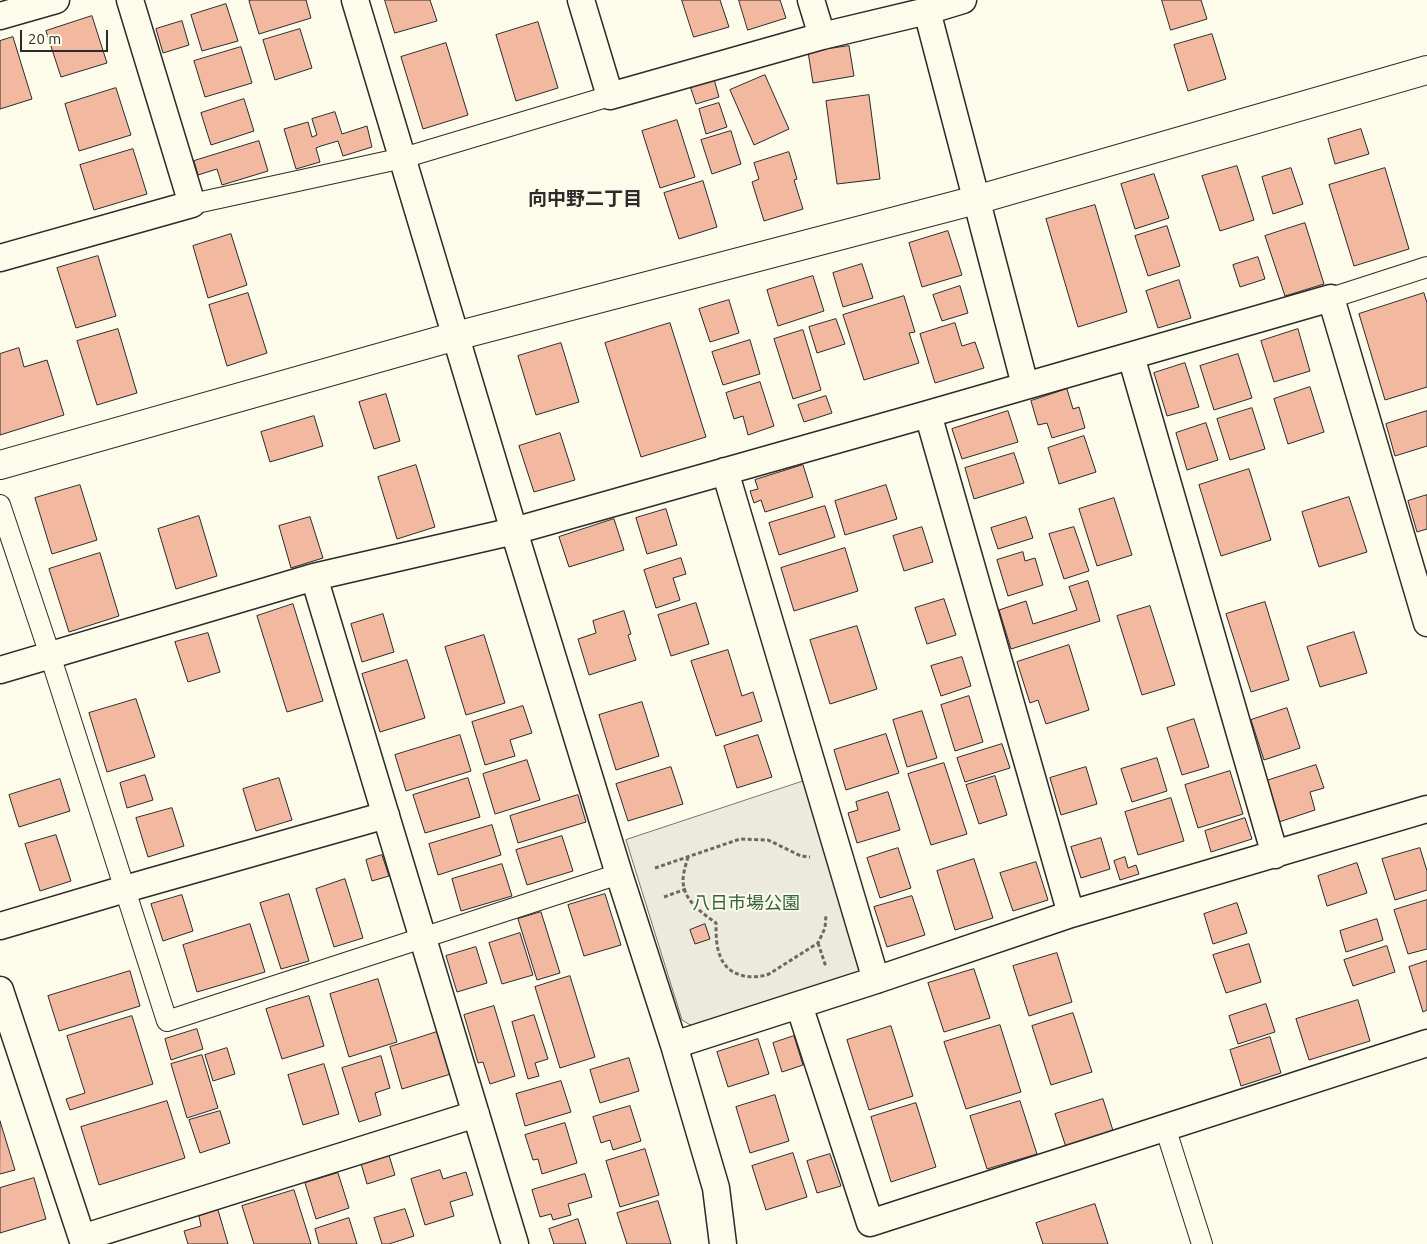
<!DOCTYPE html>
<html>
<head>
<meta charset="utf-8">
<style>
	body { margin:0 }
	#map { position:relative; width:1427px; height:1244px; overflow:hidden; background:#fdfbea; font-family:Ubuntu,sans-serif }
	canvas { display:block }
	.scale { position:absolute; left:20px; top:30px; width:88px; height:22px; box-sizing:border-box; border:2px solid #2b2b2b; border-top:0; padding-left:6px; font-size:15px; line-height:18px; white-space:nowrap; color:#2b2b2b; -webkit-text-stroke:4px #fdfbea; paint-order:stroke }
</style>
</head>
<body>
<div id="map">
<canvas width="1427" height="1244"></canvas>
<div class="scale">20 m</div>
</div>
<script>
const ctx = document.querySelector('canvas').getContext('2d');
ctx.lineJoin = 'round';
function fillPath(path, color) { ctx.fillStyle = color; ctx.fill(path, 'evenodd'); }
function stroke(path, color, width, dash) { ctx.strokeStyle = color; ctx.lineWidth = width; ctx.lineCap = dash ? 'butt' : 'round'; ctx.setLineDash(dash || []); ctx.stroke(path); }
function label(font, color, halo, rows, align = 'center') {
  ctx.font = font + ' Ubuntu,"Noto Sans JP",sans-serif'; ctx.lineWidth = 4; ctx.setLineDash([]); ctx.textBaseline = 'middle'; ctx.strokeStyle = halo; ctx.fillStyle = color; for (const [text, x, y, turn = 0] of rows) {
    ctx.save(); ctx.translate(x, y); ctx.rotate((+turn || 0) * Math.PI / 180); ctx.textAlign = isNaN(turn) ? turn : align; if (halo) ctx.strokeText(text, 0, 0); ctx.fillText(text, 0, 0); ctx.restore();
  }
}
const green = new Path2D(`
	M807 780 865 962 860 973 697 1029 682 1020 626 840Z`);
const building = new Path2D(`
	M252 0H306L311 18 259 34 249 1Z
	M385 0H430L437 21 395 33Z
	M682 0H720L729 27 694 37Z
	M739 0H780L786 18 748 30Z
	M1162 0H1201L1207 19 1171 30Z
	M226 4 238 41 202 51 191 15Z
	M92 16 107 63 61 77 46 31Z
	M182 21 189 45 163 53 156 29Z
	M538 22 558 88 516 101 496 35Z
	M300 29 312 68 275 80 263 40Z
	M1212 34 1226 79 1188 91 1174 45Z
	M13 37 32 99 0 109V41Z
	M446 43 468 115 423 129 401 57Z
	M849 46 854 76 813 83 808 52Z
	M241 47 252 83 205 97 194 61Z
	M765 75 789 129 754 145 730 90Z
	M714 79 719 97 696 104 690 86Z
	M116 88 131 135 79 151 65 104Z
	M869 95 880 179 837 184 826 101Z
	M244 99 254 131 211 145 201 113Z
	M719 103 727 127 706 134 699 109Z
	M335 112 342 134 367 126 372 147 343 156 338 141 321 146 316 148 320 162 296 169 284 129 308 122 312 137 317 135 312 119Z
	M677 120 695 177 660 188 642 131Z
	M1361 129 1369 154 1335 164 1328 139Z
	M731 131 741 164 712 174 701 140Z
	M259 141 268 171 222 185 217 169 198 175 194 161Z
	M133 149 147 194 94 210 80 165Z
	M789 152 797 179 794 180 803 209 764 221 752 182 759 179 754 163Z
	M1237 166 1254 220 1220 231 1202 176Z
	M1291 168 1303 204 1273 214 1262 177Z
	M1385 168 1409 249 1354 266 1329 185Z
	M1154 174 1169 218 1135 229 1121 184Z
	M703 181 717 227 679 239 664 193Z
	M1095 205 1127 312 1078 327 1046 219Z
	M1305 223 1324 284 1285 296 1265 236Z
	M1167 226 1180 266 1148 276 1135 236Z
	M948 231 962 275 922 287 909 243Z
	M231 234 247 285 208 298 193 246Z
	M98 256 116 316 76 328 57 268Z
	M1258 257 1265 279 1240 287 1233 265Z
	M862 264 873 298 843 307 833 273Z
	M813 276 824 311 778 326 767 290Z
	M1179 280 1191 318 1158 328 1146 291Z
	M960 286 968 313 942 321 933 295Z
	M248 293 267 353 227 366 209 305Z
	M1424 293 1427 303V387L1385 400 1359 314Z
	M904 296 915 332 909 333 919 363 864 380 843 315Z
	M729 300 739 333 710 342 699 309Z
	M836 319 845 344 817 353 809 327Z
	M670 323 706 437 641 457 605 343Z
	M955 323 962 346 975 342 984 368 935 383 920 334Z
	M118 329 137 393 97 405 77 341Z
	M1298 329 1310 371 1274 382 1261 341Z
	M803 330 821 390 793 399 774 339Z
	M750 340 760 374 723 385 712 352Z
	M561 343 579 402 536 415 518 356Z
	M19 348 24 367 47 360 64 415 0 435V354Z
	M1238 354 1252 398 1214 410 1200 366Z
	M1185 363 1199 407 1167 416 1154 373Z
	M760 382 774 426 748 435 743 416 734 419 726 393Z
	M1310 387 1324 432 1288 444 1274 399Z
	M1067 389 1073 409 1079 407 1085 428 1052 438 1047 423 1038 425 1031 401Z
	M386 394 400 441 374 449 359 402Z
	M826 396 832 413 804 422 798 405Z
	M1252 408 1265 449 1230 460 1217 419Z
	M1008 411 1018 442 962 459 952 429Z
	M1427 411V446L1395 456 1386 424Z
	M314 416 323 446 270 462 261 432Z
	M1206 423 1218 460 1187 470 1176 433Z
	M560 433 575 480 534 492 519 446Z
	M1084 436 1096 472 1059 484 1048 448Z
	M1014 453 1024 483 974 499 965 468Z
	M416 465 435 527 397 539 378 477Z
	M803 465 813 497 765 512 761 500 754 503 750 491 758 489 755 480Z
	M1249 469 1271 540 1221 556 1199 485Z
	M80 485 97 540 52 554 35 498Z
	M886 485 897 519 845 535 835 501Z
	M1427 495V529L1417 532 1408 501Z
	M1349 497 1367 552 1319 567 1302 512Z
	M1114 498 1132 555 1097 566 1079 509Z
	M825 506 835 537 779 555 769 523Z
	M666 509 677 545 647 554 636 518Z
	M199 516 217 576 176 589 158 529Z
	M310 517 323 558 291 568 279 526Z
	M1026 517 1033 538 998 549 991 528Z
	M614 519 624 550 569 567 559 537Z
	M922 527 933 562 904 571 893 536Z
	M1074 527 1089 571 1064 579 1049 534Z
	M845 548 858 591 794 611 781 568Z
	M1023 552 1025 561 1035 558 1043 585 1008 596 997 560Z
	M100 553 119 616 69 632 49 569Z
	M681 558 686 574 673 578 680 600 656 608 644 570Z
	M1088 581 1100 621 1011 649 999 610 1026 601 1033 624 1077 610 1069 587Z
	M944 599 956 635 927 644 915 608Z
	M1265 602 1289 680 1251 692 1226 614Z
	M696 603 709 644 671 656 658 615Z
	M293 604 323 701 287 712 257 616Z
	M1150 606 1175 685 1142 695 1117 616Z
	M624 611 631 634 628 635 636 660 589 675 578 639 596 633 593 621Z
	M383 614 394 652 362 662 351 624Z
	M857 626 877 689 830 704 810 640Z
	M1354 632 1367 673 1320 687 1307 647Z
	M208 633 220 672 188 682 175 642Z
	M484 635 505 703 466 715 445 647Z
	M1069 645 1089 710 1046 724 1038 700 1030 703 1017 662Z
	M728 650 742 696 753 692 762 721 716 736 691 661Z
	M962 657 971 686 941 696 931 666Z
	M407 660 425 718 380 732 362 674Z
	M969 696 983 742 955 751 941 705Z
	M136 699 155 757 107 772 89 713Z
	M642 702 659 756 616 770 599 715Z
	M523 706 532 733 510 740 515 756 485 765 472 722Z
	M1287 708 1300 748 1264 760 1251 720Z
	M922 711 937 758 907 767 893 720Z
	M1194 719 1209 767 1182 775 1167 728Z
	M886 734 899 773 846 790 834 750Z
	M460 735 471 771 406 791 395 755Z
	M758 735 772 777 737 788 724 746Z
	M1002 744 1010 768 965 782 957 758Z
	M1157 758 1167 791 1132 802 1121 769Z
	M527 760 540 800 495 814 483 774Z
	M944 763 967 834 931 845 908 774Z
	M1316 765 1324 788 1310 792 1315 810 1279 822 1266 781Z
	M671 767 683 804 628 821 616 784Z
	M1086 767 1097 804 1061 815 1050 778Z
	M1230 771 1243 814 1198 828 1185 785Z
	M145 775 153 800 127 808 120 783Z
	M995 776 1007 815 979 824 966 785Z
	M279 778 292 820 256 831 243 789Z
	M468 778 480 817 425 833 413 795Z
	M60 779 70 811 19 827 9 795Z
	M888 792 900 830 857 843 848 813 858 810 856 802Z
	M578 795 586 822 518 843 510 816Z
	M1171 798 1184 841 1138 855 1125 812Z
	M172 808 184 846 148 857 136 818Z
	M1245 818 1252 839 1211 852 1205 831Z
	M492 825 501 855 438 875 429 844Z
	M56 835 71 881 40 891 25 844Z
	M562 836 573 871 527 885 516 850Z
	M1101 838 1110 869 1081 878 1071 847Z
	M898 848 911 888 880 898 867 858Z
	M1420 848 1427 871V890L1395 900 1382 859Z
	M382 855 389 876 372 881 366 860Z
	M1125 857 1128 868 1136 865 1139 874 1120 880 1114 861Z
	M974 859 993 918 955 930 937 871Z
	M1036 862 1048 900 1013 911 1000 873Z
	M1357 863 1367 893 1327 906 1318 876Z
	M502 864 512 896 461 911 452 879Z
	M345 879 363 938 334 947 316 889Z
	M289 894 309 961 281 969 260 903Z
	M605 894 621 945 584 956 568 905Z
	M182 895 193 931 163 941 151 904Z
	M912 896 925 935 887 947 874 907Z
	M1427 900V949L1408 954 1394 910Z
	M1237 903 1247 933 1213 944 1204 914Z
	M541 912 560 973 537 980 518 919Z
	M1377 919 1383 940 1346 952 1340 931Z
	M250 924 265 972 197 992 183 945Z
	M705 924 710 939 695 944 690 930Z
	M520 933 533 975 502 984 489 943Z
	M1249 944 1261 982 1226 993 1213 955Z
	M1387 946 1395 972 1353 986 1344 960Z
	M476 947 487 983 457 992 446 956Z
	M1057 953 1072 1002 1029 1016 1013 966Z
	M1427 961V1010L1423 1012 1409 967Z
	M974 969 990 1018 944 1032 928 983Z
	M130 971 140 1006 59 1031 48 996Z
	M570 976 595 1057 560 1068 535 987Z
	M378 979 397 1042 349 1057 330 994Z
	M309 996 324 1046 282 1059 266 1009Z
	M1358 1000 1370 1041 1309 1060 1296 1019Z
	M1266 1004 1275 1032 1238 1044 1229 1016Z
	M494 1006 515 1076 490 1084 483 1062 478 1063 464 1015Z
	M1073 1013 1092 1072 1051 1085 1032 1026Z
	M534 1015 548 1059 535 1063 539 1076 528 1079 512 1022Z
	M132 1016 153 1084 70 1110 66 1099 85 1093 67 1036Z
	M1000 1025 1021 1092 966 1109 944 1042Z
	M891 1026 913 1096 869 1110 847 1040Z
	M197 1029 203 1049 171 1060 165 1039Z
	M440 1031 454 1073 402 1089 390 1047Z
	M794 1036 803 1065 782 1072 773 1043Z
	M1270 1037 1281 1073 1241 1086 1230 1050Z
	M758 1039 769 1074 728 1087 717 1052Z
	M227 1048 235 1074 213 1081 205 1055Z
	M202 1055 218 1108 187 1118 171 1064Z
	M381 1056 390 1088 375 1093 381 1115 359 1122 342 1068Z
	M629 1058 639 1091 600 1103 590 1070Z
	M324 1064 339 1114 303 1125 288 1075Z
	M561 1081 571 1112 525 1126 516 1094Z
	M775 1095 789 1141 750 1153 736 1107Z
	M1103 1099 1116 1140 1069 1156 1055 1114Z
	M167 1101 185 1158 99 1185 81 1127Z
	M1020 1101 1037 1154 987 1169 970 1116Z
	M916 1103 936 1167 891 1182 871 1117Z
	M630 1106 641 1141 613 1150 610 1140 601 1143 593 1117Z
	M220 1111 230 1143 200 1153 189 1120Z
	M0 1121 15 1170 0 1174Z
	M565 1123 577 1163 542 1174 538 1159 533 1160 525 1135Z
	M645 1149 659 1195 620 1207 606 1161Z
	M388 1152 395 1175 367 1184 360 1160Z
	M793 1153 807 1197 766 1210 752 1166Z
	M830 1154 841 1186 817 1193 807 1161Z
	M440 1170 443 1179 466 1172 473 1195 450 1202 454 1216 425 1225 411 1179Z
	M338 1173 349 1208 316 1219 305 1183Z
	M585 1174 592 1197 568 1204 571 1215 553 1220 551 1214 540 1217 532 1190Z
	M34 1178 46 1219 0 1233V1188Z
	M294 1190 311 1244H254L242 1206Z
	M658 1201 671 1244H627L617 1213Z
	M1095 1204 1108 1244H1043L1036 1223Z
	M405 1209 414 1236 389 1244H382L374 1218Z
	M218 1210 228 1244H188L184 1231 201 1226 199 1216Z
	M349 1218 357 1244H319L315 1229Z
	M578 1219 586 1244H554L549 1229Z`);
const path = new Path2D(`
	M688 857C686 864 683 873 683 881 684 901 701 912 716 923 716 934 716 948 721 958 729 977 752 980 769 974L818 943 825 928 826 915
	M655 868 740 839 768 840 801 856 810 857
	M664 897 686 889
	M818 943 826 967`);
const pedestrian = new Path2D(`
	M192 204 403 158 610 96
	M1331 298 1427 267
	M0 505 50 655 167 1021 619 874
	M1165 1127 1202 1244`);
const minor = new Path2D(`
	M355 0 514 531 619 874 674 1045 716 1188 723 1244
	M581 0 610 96 822 36 927 11 963 0
	M811 0 822 36
	M927 11 1025 385
	M0 16 56 0
	M0 258 192 204 130 0
	M1131 356 1275 855
	M928 414 1071 914
	M725 471 876 980
	M314 577 515 1244
	M0 670 314 577 514 531 928 414 1331 298 1427 623
	M0 926 125 889 386 815
	M0 990 84 1244
	M799 1005 870 1223 1427 1043
	M674 1045 876 980 1071 914 1427 809
	M82 1238 476 1114`);
const tertiary = new Path2D(`
	M0 465 456 336 976 200 1427 70`);
const parkNames = [
	["八日市場公園",746,903]
];
const neighbourhoodNames = [
	["向中野二丁目",585,199]
];
fillPath(green, '#ecebdb');
stroke(green, '#74746e', 1);
fillPath(building, '#f2b8a0');
stroke(building, '#2b2b2b', 1);
stroke(pedestrian, '#2b2b2b', 22);
stroke(minor, '#2b2b2b', 29);
stroke(tertiary, '#2b2b2b', 30);
stroke(path, '#6a6964', 3, [4, 2.5]);
stroke(pedestrian, '#fdfbea', 20);
stroke(minor, '#fdfbea', 26);
stroke(tertiary, '#fdfbea', 28);
label('18px', '#34623c', '#fdfbea', parkNames);
label('bold 19px', '#2b2b2b', '#fdfbea', neighbourhoodNames);
</script>
</body>
</html>
